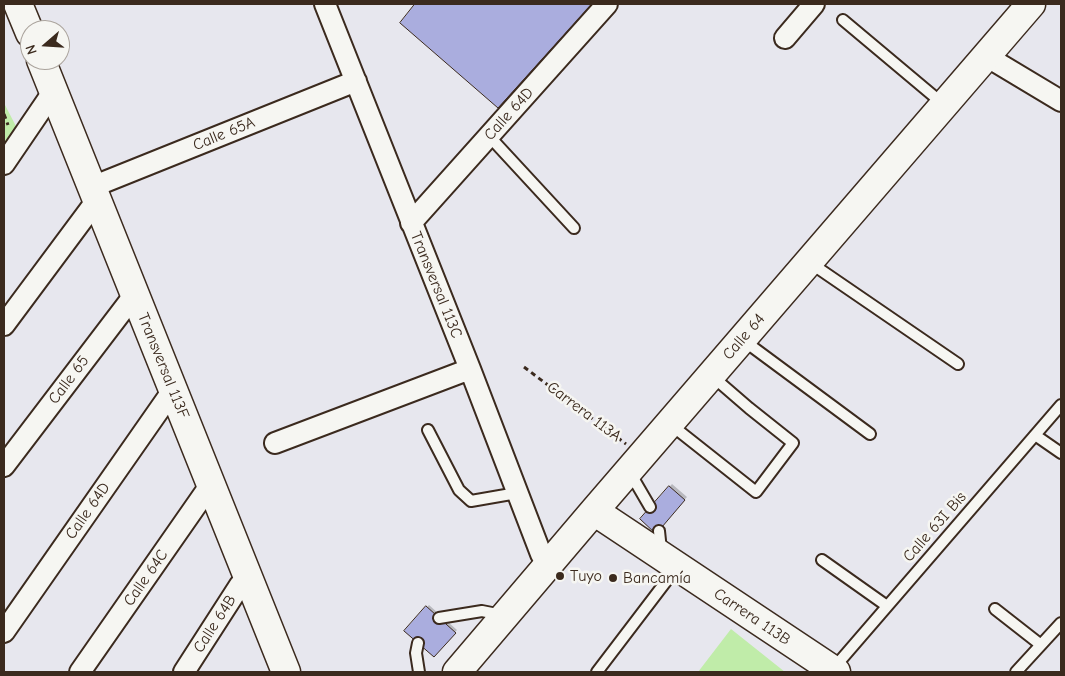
<!DOCTYPE html>
<html>
<head>
<meta charset="utf-8">
<style>
	body { margin:0 }
	#map { position:relative; width:1065px; height:676px; overflow:hidden; background:#e7e7ee; font-family:"Comic Neue",sans-serif }
	canvas { display:block }
	.frame { position:absolute; inset:0; border:5px solid #3b2a1e; pointer-events:none }
	.north { position:absolute; left:20px; top:20px; width:50px; height:50px; box-sizing:border-box; background:#f6f6f2; border:1px solid #aba49d; border-radius:50%; rotate:251deg; font-size:14px; font-weight:700; line-height:20px; text-align:center; color:#3b2a1e }
	.north::after { content:''; display:block; margin:auto; width:18px; height:22px; background:#3b2a1e; clip-path:polygon(50% 0,100% 100%,50% 72%,0 100%) }
</style>
</head>
<body>
<div id="map">
<canvas width="1065" height="676"></canvas>
<div class="frame"></div>
<div class="north">N</div>
</div>
<script>
const ctx = document.querySelector('canvas').getContext('2d');
ctx.lineJoin = 'round';
function fillPath(path, color) { ctx.fillStyle = color; ctx.fill(path, 'evenodd'); }
function stroke(path, color, width, dash) { ctx.strokeStyle = color; ctx.lineWidth = width; ctx.lineCap = dash ? 'butt' : 'round'; ctx.setLineDash(dash || []); ctx.stroke(path); }
function label(font, color, halo, rows, align = 'center') {
  ctx.font = font + ' "Comic Neue",sans-serif'; ctx.lineWidth = 5; ctx.setLineDash([]); ctx.textBaseline = 'middle'; ctx.strokeStyle = halo; ctx.fillStyle = color; for (const [text, x, y, turn = 0] of rows) {
    ctx.save(); ctx.translate(x, y); ctx.rotate((+turn || 0) * Math.PI / 180); ctx.textAlign = isNaN(turn) ? turn : align; if (halo) ctx.strokeText(text, 0, 0); ctx.fillText(text, 0, 0); ctx.restore();
  }
}
const green = new Path2D(`
	M4 103 20 134 4 155Z
	M731 629 785 672H698Z`);
const shadow = new Path2D(`
	M417 4H591L509 95 402 22Z
	M672 484 687 497 656 532 641 519Z
	M429 605 457 630 434 655 406 630Z`);
const building = new Path2D(`
	M415 4H592L498 108 400 23Z
	M669 486 685 500 656 534 640 519Z
	M426 606 456 633 434 657 404 631Z`);
const path = new Path2D(`
	M4 114 8 125
	M524 367 626 444`);
const lane = new Path2D(`
	M843 20 936 98 945 99
	M489 136 574 228
	M809 262 958 364
	M743 340 870 434
	M670 424 756 492 793 443 749 408 712 376
	M428 430 459 490 471 501 517 493
	M1035 435 1061 453
	M629 471 650 507
	M659 531 661 550
	M822 560 887 606
	M995 609 1041 645
	M439 618 482 611 502 615
	M418 643 416 653 419 672
	M833 669 1061 405
	M597 672 677 567
	M1016 672 1061 623`);
const street = new Path2D(`
	M325 4 470 369 541 554 548 566
	M785 38 814 4
	M986 56 1061 101
	M4 164 53 92
	M92 187 356 81
	M411 223 607 4
	M4 325 97 200
	M275 443 470 369
	M4 466 135 294
	M4 632 173 390
	M80 672 211 484
	M184 672 240 585 248 577`);
const secondary = new Path2D(`
	M18 4 30 33
	M41 60 286 672
	M594 511 836 672
	M457 672 594 511 1031 4`);
const markers = [
	[560,576,5,"#3b2a1e"],
	[613,578,5,"#3b2a1e"]
];
const streetNames = [
	["Calle 64D",509,114,-48],
	["Calle 65A",224,134,-22],
	["Transversal 113C",436,285,68],
	["Calle 64",744,337,-49],
	["Transversal 113F",163,366,68],
	["Calle 65",69,380,-53],
	["Carrera 113A",584,412,37],
	["Calle 64D",88,511,-55],
	["Calle 63I Bis",935,527,-49],
	["Calle 64C",146,578,-55],
	["Carrera 113B",752,617,34],
	["Calle 64B",215,624,-57]
];
const poiNames = [
	["Tuyo",570,576],
	["Bancamía",623,578]
];
fillPath(green, '#c0eca9');
fillPath(shadow, '#0003');
fillPath(building, '#aaadde');
stroke(building, '#3b2a1e', 1);
stroke(lane, '#3b2a1e', 14);
stroke(street, '#3b2a1e', 24);
stroke(secondary, '#3b2a1e', 31);
stroke(path, '#3b2a1e', 3, [5, 4]);
stroke(lane, '#f6f6f2', 10);
stroke(street, '#f6f6f2', 20);
stroke(secondary, '#f6f6f2', 28);
for (const [x, y, r, color] of markers) { const dot = new Path2D(); dot.arc(x, y, r, 0, 2 * Math.PI); ctx.fillStyle = color; ctx.fill(dot); stroke(dot, '#f6f6f2', 2); }
label('16px', '#3b2a1e', '#f6f6f2', streetNames);
label('16px', '#3b2a1e', '#f6f6f2', poiNames, 'left');
</script>
</body>
</html>
